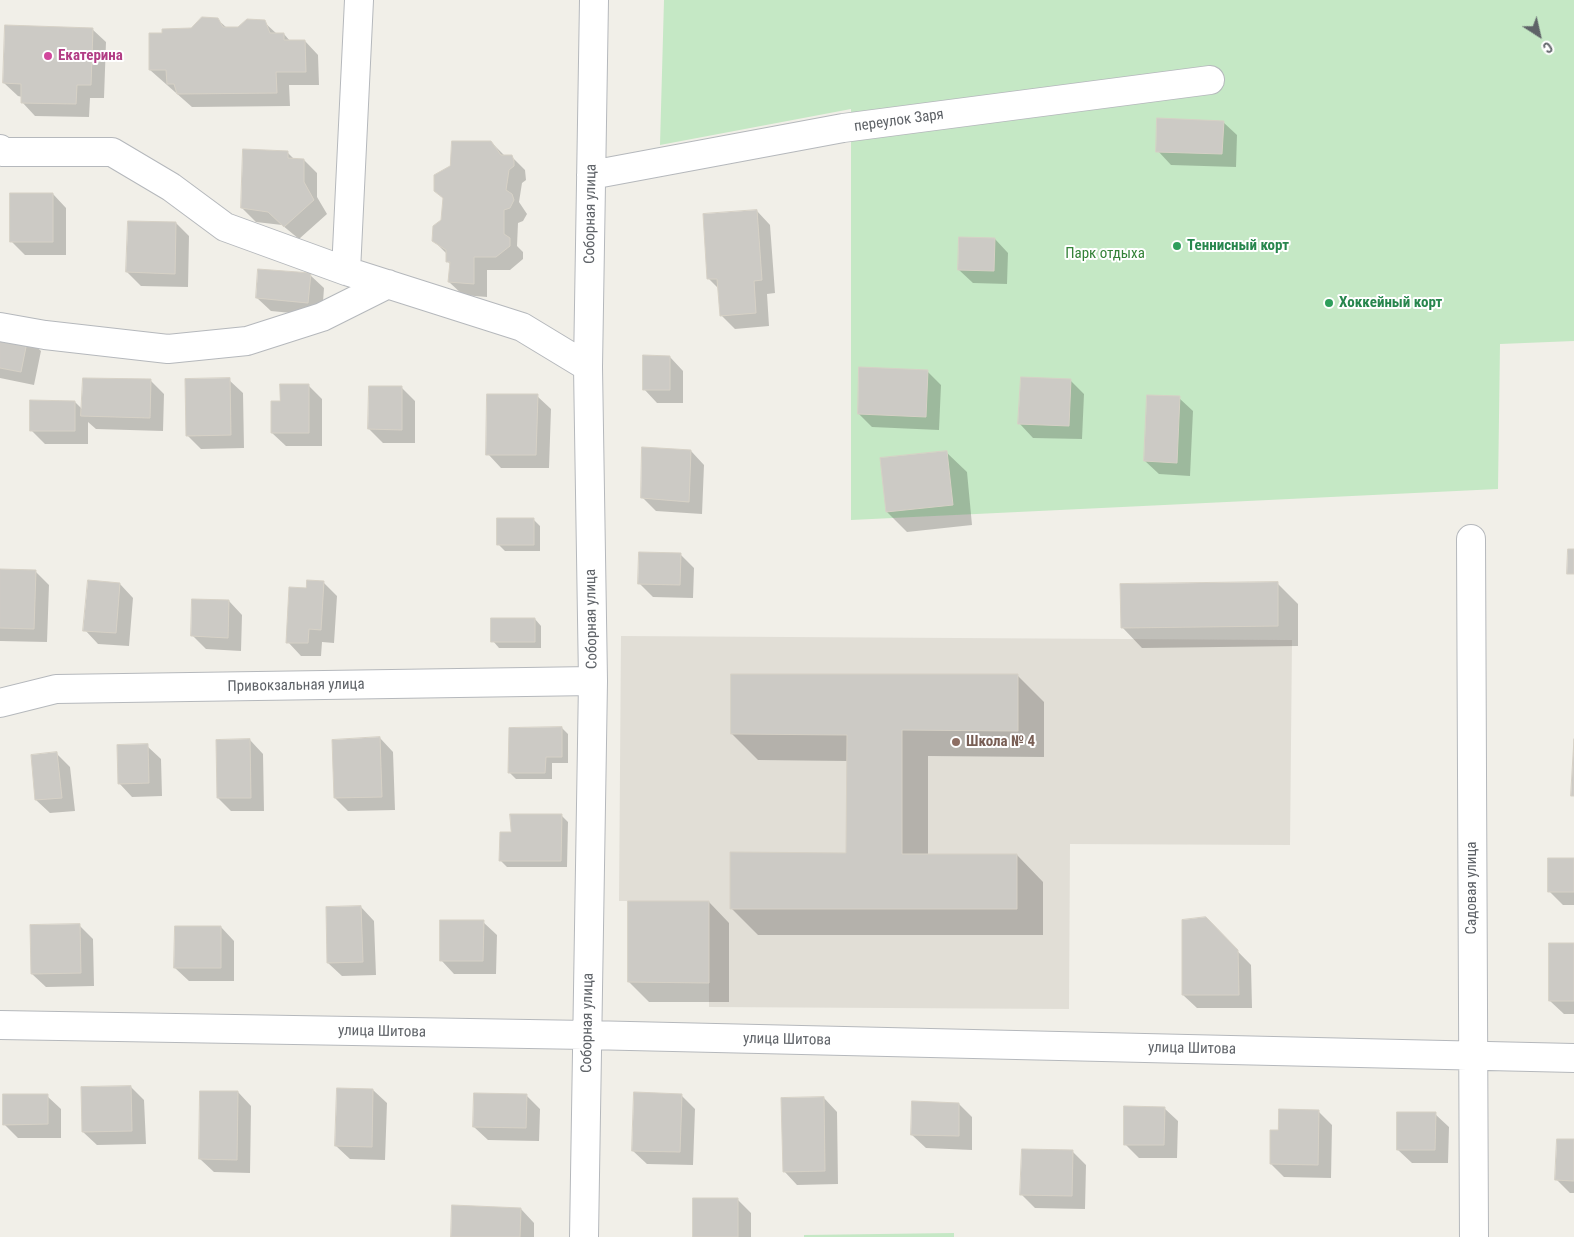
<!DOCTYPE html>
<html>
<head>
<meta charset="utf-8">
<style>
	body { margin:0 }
	#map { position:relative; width:1574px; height:1237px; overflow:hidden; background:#f1efe8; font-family:"Roboto Condensed",sans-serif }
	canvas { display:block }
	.north { position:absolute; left:1514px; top:10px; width:50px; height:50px; -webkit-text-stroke:4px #fff; paint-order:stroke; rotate:145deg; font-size:14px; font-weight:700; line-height:20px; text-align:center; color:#5f6368 }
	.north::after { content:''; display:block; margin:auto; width:18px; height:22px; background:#5f6368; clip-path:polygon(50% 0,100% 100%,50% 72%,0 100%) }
</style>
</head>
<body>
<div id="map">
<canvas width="1574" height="1237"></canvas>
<div class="north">С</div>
</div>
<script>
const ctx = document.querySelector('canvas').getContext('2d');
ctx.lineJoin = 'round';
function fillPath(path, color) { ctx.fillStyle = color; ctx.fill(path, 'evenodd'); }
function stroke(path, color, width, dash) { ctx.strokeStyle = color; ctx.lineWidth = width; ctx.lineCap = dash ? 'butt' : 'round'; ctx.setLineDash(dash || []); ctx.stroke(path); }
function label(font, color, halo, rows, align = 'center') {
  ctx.font = font + ' "Roboto Condensed",sans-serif'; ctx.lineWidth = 4; ctx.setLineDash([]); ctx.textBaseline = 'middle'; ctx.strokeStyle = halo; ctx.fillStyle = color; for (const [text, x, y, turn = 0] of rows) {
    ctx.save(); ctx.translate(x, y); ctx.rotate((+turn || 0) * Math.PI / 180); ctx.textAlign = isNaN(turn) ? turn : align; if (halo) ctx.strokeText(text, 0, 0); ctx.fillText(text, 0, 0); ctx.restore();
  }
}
const education = new Path2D(`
	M621 636 1292 640 1290 845 1070 844 1069 1009 709 1007V901H619Z`);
const green = new Path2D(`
	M664 0H1574V341L1500 344 1498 489 851 520V109L660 145Z
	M954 1233V1237H804V1235Z`);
const shadow = new Path2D(`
	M217 19 227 28 239 29 264 22 277 34H284L290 41H305L318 55 319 85H289L290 106 192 107 150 70 191 30Z
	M92 29 106 42 104 98H90L89 117 35 116 22 102V97L18 96 4 83Z
	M1223 122 1237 135 1236 167 1171 165 1158 151Z
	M491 142 505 156H511L525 170 526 180 522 183 519 202 527 214 523 221 518 223 517 246 523 252V259L510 270H487V297L463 295 449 282 451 265 447 261V254L434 241 442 221Z
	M288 153 294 159 304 160 317 173V197L327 214 299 239 282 225 256 222 242 208Z
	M53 194 66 208V255H25L11 241Z
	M757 211 770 225 775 293 767 294 769 326 735 329 721 315 720 290 709 279Z
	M176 223 189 236 188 287 141 286 127 272Z
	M995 239 1008 253 1007 284 973 283 959 270Z
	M310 275 324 288 322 316 271 311 257 298Z
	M0 333 27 338 41 351 34 385 0 378Z
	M670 357 683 371V403H657L644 389Z
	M927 371 941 385 939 430 872 427 859 414Z
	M229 380 243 393 244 448 201 449 187 435Z
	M1070 380 1084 394 1082 439 1033 438 1020 424Z
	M151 381 164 394 163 431 96 429 88 422V444H45L31 430 75 402 83 410Z
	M308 385 322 399V446H286L272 433 281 402Z
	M402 388 415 401V443H383L369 429Z
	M537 396 551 409 549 468H501L488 454Z
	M1179 398 1193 411 1190 476 1159 474 1145 461Z
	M691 451 704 465 702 514 656 511 642 497Z
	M946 452 967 472 972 525 907 532 887 512Z
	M533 519 540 526V551H505L499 545Z
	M680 554 694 568 693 598 653 597 640 584Z
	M0 570 35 571 49 585 47 642 0 641Z
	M323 582 337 596 334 643 322 642 321 656H301L288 642 307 589Z
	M1277 583 1298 604V646L1142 648 1122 627Z
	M120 584 133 598 129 646 98 644 85 630Z
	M229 601 242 615 241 651 206 649 192 635Z
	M535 619 541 626V648H499L493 641Z
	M1017 675 1044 702V757L928 756V855H1017L1043 882V935H758L731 908 847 854 848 761 758 760 732 734Z
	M562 728 568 734V763H552V779H516L510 773Z
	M380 738 393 752 395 810 348 811 335 798Z
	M250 740 263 754 264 811H231L218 798Z
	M147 746 161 759 162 796 132 797 119 783Z
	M57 754 70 767 75 811 50 813 36 800Z
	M561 815 568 822 567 867H507L501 861Z
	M1574 859V905H1563L1549 891Z
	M709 902 729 923V1002H649L629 982Z
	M361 907 374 921 376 975 342 976 328 963Z
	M1205 918 1251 965 1252 1008H1197L1183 995Z
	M483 922 497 935 496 974H454L441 960Z
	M80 926 93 939 94 986 46 987 32 974Z
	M221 927 234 941V981H189L175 968Z
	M1574 944V1014H1564L1550 1001Z
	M131 1087 144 1100 146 1144 97 1145 83 1132Z
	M373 1090 387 1103 385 1160 350 1159 336 1146Z
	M238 1092 251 1106 250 1173 214 1172 200 1159Z
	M526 1095 540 1109 539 1141 488 1140 474 1127Z
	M681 1095 695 1109 693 1165 647 1164 633 1151Z
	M47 1096 61 1109V1138H18L4 1124Z
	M824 1098 837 1112 838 1184 797 1185 784 1171Z
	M959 1104 972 1117V1150L926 1148 912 1135Z
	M1164 1108 1178 1121 1177 1158H1139L1125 1144Z
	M1318 1111 1332 1125 1331 1178 1284 1177 1271 1164 1280 1132Z
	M1435 1114 1449 1127 1448 1163H1412L1398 1150Z
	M1574 1140V1193H1570L1557 1180Z
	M1072 1151 1086 1165 1085 1209 1035 1208 1022 1195Z
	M738 1200 751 1213V1237H694Z
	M521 1209 534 1223V1237H452Z`);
const building = new Path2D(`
	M202 17 218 18 223 27H238L247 19 265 20 270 33H284V40H305L306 72H276L277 93 177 94 174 84H167L166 70H149V33H162V29L191 28Z
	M5 25 93 28 91 85H77L76 104 21 103V84L3 83Z
	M1157 118 1224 121 1222 154 1156 152Z
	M452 141H491L501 155H512L514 161V166L509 170 506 190 512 194 514 200 510 208 504 210V234L510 238V246L496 257H474V284L448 282 450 262H446V250L432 241 433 226 441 220 443 198 434 191V175L450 166Z
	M243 149 288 151V158L304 159V182L314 200 284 227 268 212 241 208Z
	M10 193H53V242H10Z
	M757 210 762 280 754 281 756 313 720 316 717 279H707L703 214Z
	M128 221 176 222 175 274 126 272Z
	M959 237 995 238 994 271 958 270Z
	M258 269 311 273 308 303 256 298Z
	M0 331 28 337 21 372 0 368Z
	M643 355 670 356V390H643Z
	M859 367 928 370 926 417 858 414Z
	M1021 377 1071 379 1069 426 1018 424Z
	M83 378 151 379 150 418 81 416Z
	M230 378 231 435 186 436 185 379Z
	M280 384H309V433H271V401H280Z
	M369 386H402V430L368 429Z
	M487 394H538L536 455H486Z
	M1147 395 1180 396 1177 463 1144 461Z
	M30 400 75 401V431H30Z
	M642 447 691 450 689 502 641 498Z
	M947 451 953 505 886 512 880 458Z
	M497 518H534V545H497Z
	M1568 549H1574V574H1567Z
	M639 552 681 553 680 585 638 584Z
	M0 569 36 570 34 629 0 628Z
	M88 580 120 583 116 633 83 631Z
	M307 580 324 581 321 630 309 629 308 643H286L289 587 306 588Z
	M1278 582V626L1121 628 1120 584Z
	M192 599 229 600 228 638 191 636Z
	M491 618H535V642H491Z
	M731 674H1018V731L902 730V854H1017V909H730V852L846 853 847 735 731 734Z
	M562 727V757H546L545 773H508L509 728Z
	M380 737 382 797 334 798 332 740Z
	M250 739 251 798H217L216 740Z
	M1574 739V796H1571Z
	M148 744 149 783 118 784 117 745Z
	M57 752 62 798 35 800 31 755Z
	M510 814H562L561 861H499L500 832H511Z
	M1548 858H1574V892H1548Z
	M628 901H709V983L628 982Z
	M361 906 363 962 327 963 326 907Z
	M1206 917 1238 950 1239 995H1182V920Z
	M440 920H484L483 961H440Z
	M80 924 81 973 31 974 30 925Z
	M175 926H221V968H174Z
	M1549 943H1574V1001H1549Z
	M131 1086 132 1131 82 1132 81 1087Z
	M337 1088 373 1089 372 1147 335 1146Z
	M200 1091H238L237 1160 199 1159Z
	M634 1092 682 1094 680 1152 632 1151Z
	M474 1093 527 1094 526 1128 473 1127Z
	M3 1094H48V1124L3 1125Z
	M824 1097 825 1171 783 1172 781 1098Z
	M912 1101 959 1103V1136L911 1135Z
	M1124 1106 1165 1107 1164 1145H1124Z
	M1279 1109 1319 1110 1318 1165 1270 1164V1130H1278Z
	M1397 1112H1436L1435 1150H1397Z
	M1557 1139H1574V1181L1555 1180Z
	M1022 1149 1073 1150 1072 1196 1020 1195Z
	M693 1198H738V1237H693Z
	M452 1205 521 1208 520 1237H451Z`);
const minor = new Path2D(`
	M0 149 3 152H112L171 187 225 227 346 271 522 327 588 367
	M591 175 843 128 1210 80
	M346 271 359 0
	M0 327 45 335 168 349 247 341 322 317 388 284
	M1471 539 1474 1237
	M0 703 56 689 593 681
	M0 1025 587 1035 1574 1058
	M584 1237 593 681 588 367 594 0`);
const markers = [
	[48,56,5,"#d1479c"],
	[1177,246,5,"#2e9e5b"],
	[1329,303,5,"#2e9e5b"],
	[956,742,5,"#8d6e63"]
];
const hotelNames = [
	["Екатерина",58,56]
];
const streetNames = [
	["переулок Заря",899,121,-8],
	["Соборная улица",591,214,-89],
	["Соборная улица",592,619,-91],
	["Привокзальная улица",296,686,-1],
	["Садовая улица",1472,888,-90],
	["Соборная улица",588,1023,-89],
	["улица Шитова",382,1032,1],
	["улица Шитова",787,1040,1],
	["улица Шитова",1192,1049,1]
];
const leisureNames = [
	["Теннисный корт",1187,246],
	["Хоккейный корт",1339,303]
];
const parkNames = [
	["Парк отдыха",1105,254]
];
const educationNames = [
	["Школа № 4",966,742]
];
fillPath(education, '#e1ded6');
fillPath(green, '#c5e8c5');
fillPath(shadow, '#0003');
fillPath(building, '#cccac5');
stroke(building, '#d6d1c6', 1);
stroke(minor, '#b5b8bc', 30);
stroke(minor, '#fff', 28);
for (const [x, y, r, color] of markers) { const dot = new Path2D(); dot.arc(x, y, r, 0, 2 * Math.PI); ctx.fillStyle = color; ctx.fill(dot); stroke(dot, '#fff', 2); }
label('bold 15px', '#b23c85', '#fff', hotelNames, 'left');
label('15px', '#5f6368', '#fff', streetNames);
label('bold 15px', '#27864d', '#fff', leisureNames, 'left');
label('15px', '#348238', '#fff', parkNames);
label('bold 15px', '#785e54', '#fff', educationNames, 'left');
</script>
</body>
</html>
